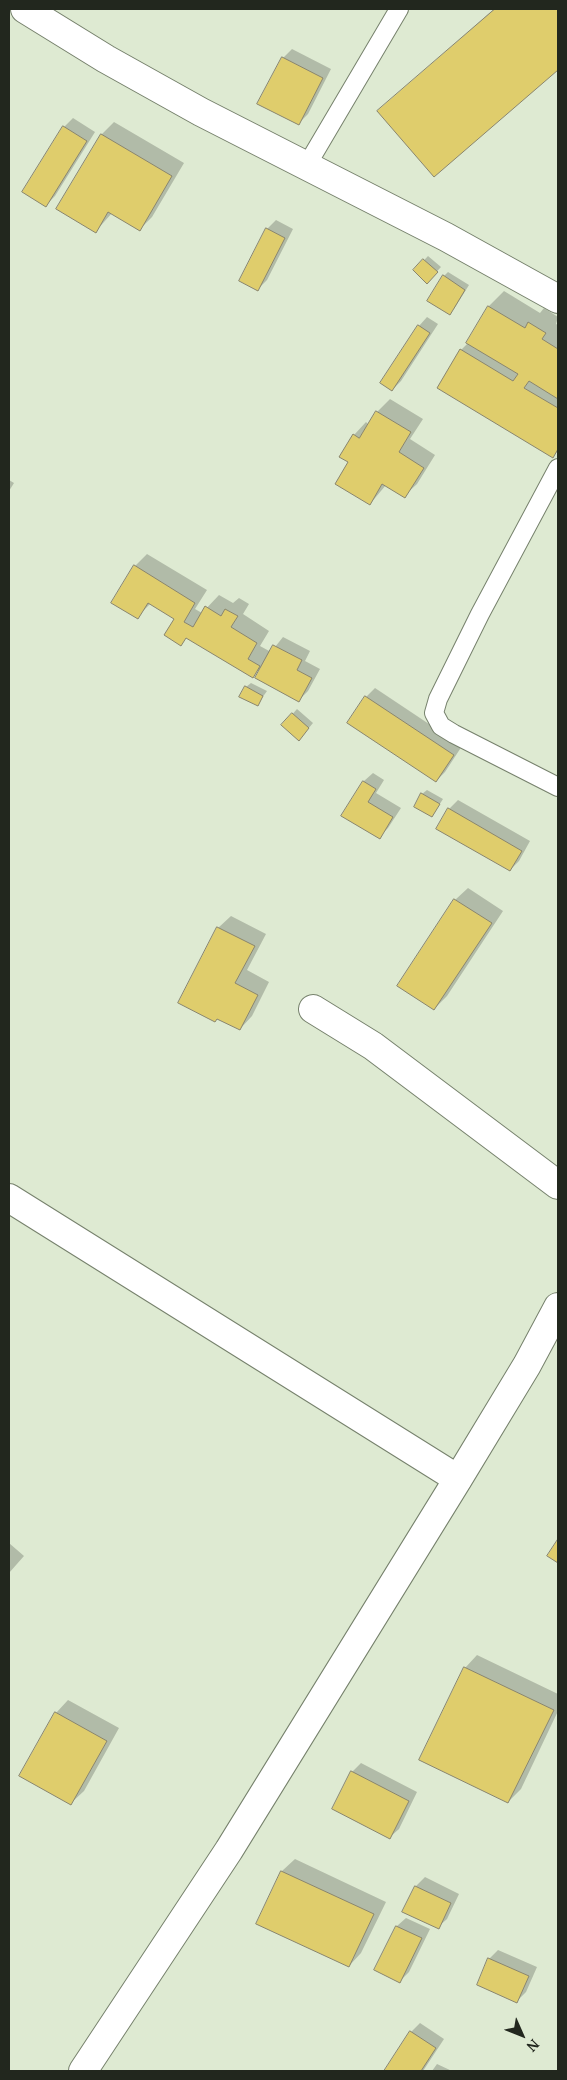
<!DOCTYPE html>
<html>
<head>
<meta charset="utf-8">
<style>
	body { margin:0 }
	#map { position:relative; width:567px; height:2080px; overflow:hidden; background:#deead2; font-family:"PT Serif",serif }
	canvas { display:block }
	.frame { position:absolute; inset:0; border:10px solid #22271e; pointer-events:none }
	.north { position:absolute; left:497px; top:2010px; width:50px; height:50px; -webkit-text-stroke:4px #deead2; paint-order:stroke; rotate:134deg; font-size:14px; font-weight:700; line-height:20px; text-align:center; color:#22271e }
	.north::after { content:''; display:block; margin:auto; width:18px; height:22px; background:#22271e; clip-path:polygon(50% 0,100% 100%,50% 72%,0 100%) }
</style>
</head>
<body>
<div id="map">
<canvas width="567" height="2080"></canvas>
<div class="frame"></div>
<div class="north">N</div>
</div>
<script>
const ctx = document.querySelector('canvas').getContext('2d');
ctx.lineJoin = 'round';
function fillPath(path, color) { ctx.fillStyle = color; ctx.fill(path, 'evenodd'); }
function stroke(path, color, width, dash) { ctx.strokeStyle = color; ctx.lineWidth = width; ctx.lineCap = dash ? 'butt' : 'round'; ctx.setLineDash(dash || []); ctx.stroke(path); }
const shadow = new Path2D(`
	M494 9H558V68L434 175 379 111Z
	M292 49 331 69 308 114 299 123 283 58Z
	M73 118 95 132 55 196 46 205 64 127Z
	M114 122 184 163 152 217 139 230 112 213 96 231 57 208 102 134Z
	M276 220 293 229 267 280 258 289 267 229Z
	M428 256 441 267 427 282 415 270Z
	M448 272 469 285 454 309 444 276Z
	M504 291 540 313 544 308 558 317 556 324 558 325V451L552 457 461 350 468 343 489 306Z
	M427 317 438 324 401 381 392 390 419 326Z
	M390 399 423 419 410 439 435 455 417 484 404 496 386 485 370 504 349 462 354 435 366 422 369 425 377 412Z
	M9 480 14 483 9 491Z
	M147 554 207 590 195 609 202 613 219 595 233 603 239 598 249 604 243 614 269 631 260 646 271 652 283 637 310 651 305 661 320 669 308 691 299 700 262 667 252 676 187 637 181 644 176 619 151 603 137 617 135 566Z
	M251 683 267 691 257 705 246 687Z
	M375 688 462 746 445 772 436 781 366 697Z
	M297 709 313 723 303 735 283 725Z
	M373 773 384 780 376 793 401 808 388 828 379 837 343 815 364 781Z
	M427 790 443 799 432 816 422 794Z
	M458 800 530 841 519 861 510 870 449 809Z
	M468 888 503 911 447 996 434 1009 455 900Z
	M231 916 266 934 247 970 269 982 252 1016 240 1029 218 928Z
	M9 1543 24 1556 9 1573Z
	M477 1655 558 1694V1711L521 1789 508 1802 465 1668Z
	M68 1700 119 1728 84 1791 71 1803 56 1713Z
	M361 1763 417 1792 399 1829 390 1837 352 1772Z
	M295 1859 386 1902 361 1953 349 1966 257 1923 282 1871Z
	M425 1877 459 1894 447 1919 438 1927 404 1911 416 1886Z
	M406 1918 430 1929 409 1972 400 1981 376 1969 397 1926Z
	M498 1950 537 1967 526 1992 517 2001 489 1959Z
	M420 2023 444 2039 423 2071H386L411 2032Z
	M437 2064 452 2071H432Z`);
const building = new Path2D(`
	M495 9H558V70L434 177 377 111Z
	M282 57 323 78 299 125 257 104Z
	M63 126 87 141 46 207 22 192Z
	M101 134 172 176 140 231 108 212 96 233 56 209Z
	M266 228 285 238 258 291 239 281Z
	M423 259 438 272 427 284 413 270Z
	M443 275 465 290 450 315 427 301Z
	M488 306 525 328 528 322 546 333 542 339 558 349V399L529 381 524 388 558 408V449L553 458 437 388 460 349 513 381 518 374 466 343Z
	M418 325 430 333 392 391 380 383Z
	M376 411 411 432 399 452 424 468 405 498 382 484 370 505 335 484 348 462 339 457 353 434 359 438Z
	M134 565 195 603 184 622 193 627 205 606 221 616 225 609 238 616 231 627 257 643 248 659 260 666 253 678 186 638 181 646 164 635 174 619 148 603 138 619 111 603Z
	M273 645 302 660 297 670 312 678 299 702 255 678Z
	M245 686 263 696 258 706 239 697Z
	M365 696 454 755 436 782 347 723Z
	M292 713 309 728 299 741 281 725Z
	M363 781 376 789 368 802 393 817 380 839 341 816Z
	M421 793 440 804 432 817 414 807Z
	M448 808 522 851 510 871 436 829Z
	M454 899 492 923 434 1010 397 986Z
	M217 927 255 946 235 983 258 995 240 1030 217 1019 215 1022 178 1003Z
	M558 1539V1563L547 1556Z
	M464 1667 554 1710 508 1803 419 1760Z
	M55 1712 107 1741 71 1805 19 1776Z
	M351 1771 409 1801 390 1839 332 1809Z
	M281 1871 374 1914 349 1967 256 1924Z
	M415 1886 451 1903 439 1929 402 1912Z
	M396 1926 422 1938 400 1983 374 1970Z
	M488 1958 529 1976 517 2003 477 1985Z
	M410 2031 436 2048 421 2071H384Z`);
const lane = new Path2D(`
	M307 165 399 9
	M558 468 480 614 438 699 434 713 441 726 454 734 558 787`);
const street = new Path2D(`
	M25 9 106 59 201 112 446 237 558 299
	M313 1009 373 1046 558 1185
	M9 1198 458 1479
	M83 2071 229 1850 458 1479 527 1365 558 1307`);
fillPath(shadow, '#0003');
fillPath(building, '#dfcd6c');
stroke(building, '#89856e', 1);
stroke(lane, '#76816c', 20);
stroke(street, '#76816c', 30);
stroke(lane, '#fff', 18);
stroke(street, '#fff', 28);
</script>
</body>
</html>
